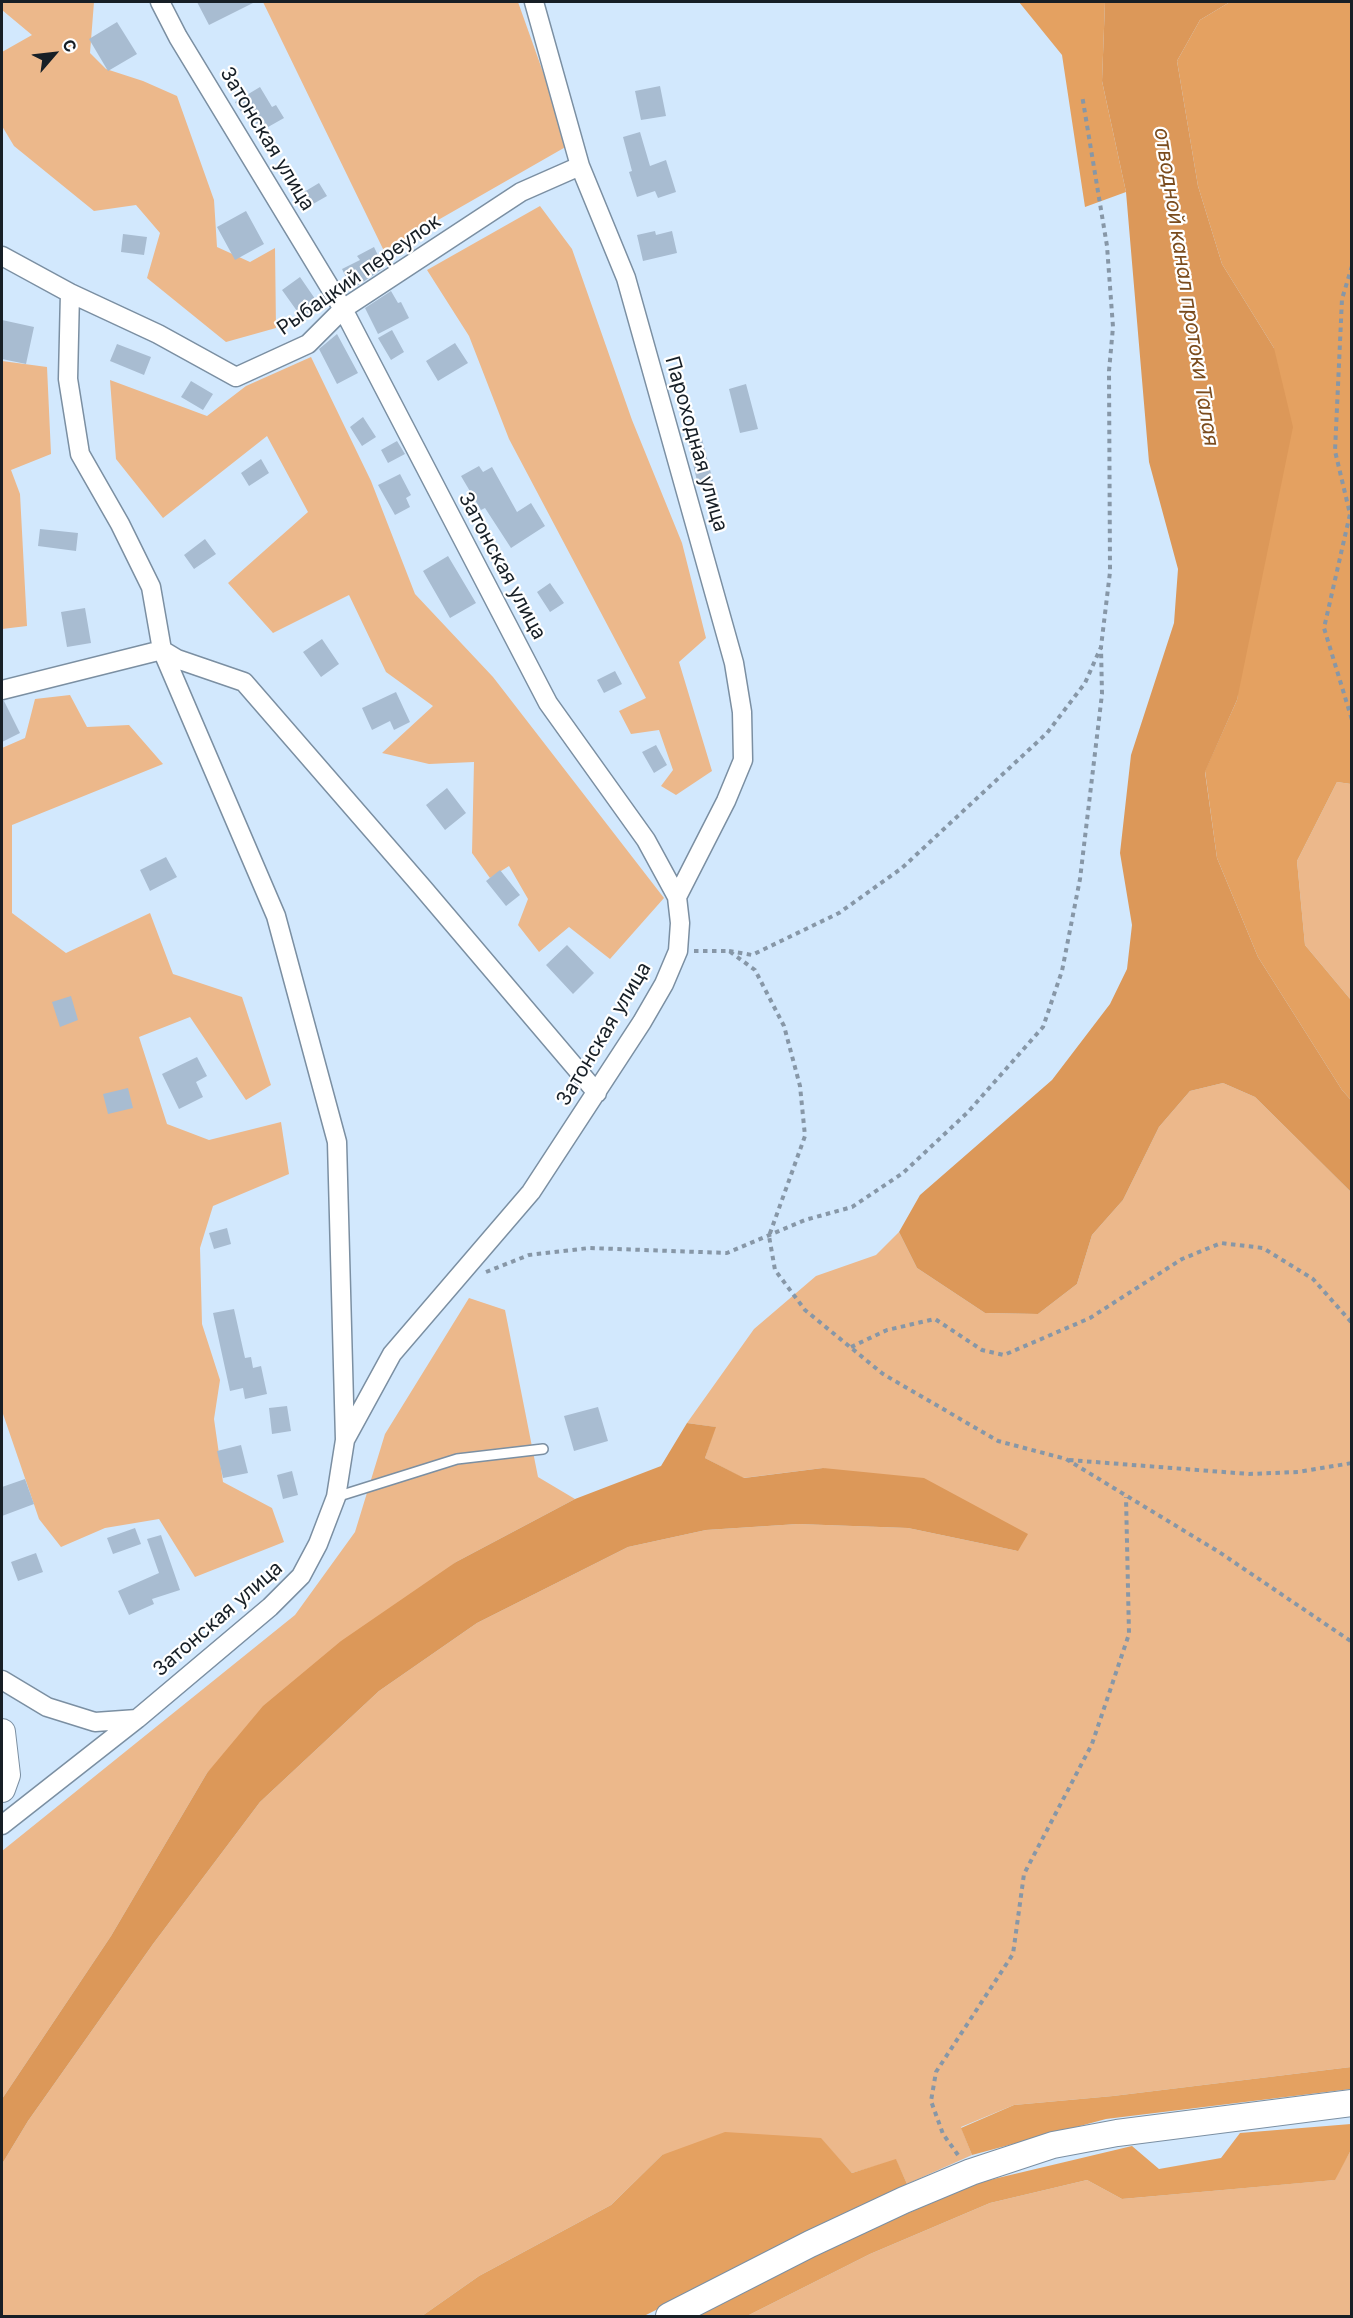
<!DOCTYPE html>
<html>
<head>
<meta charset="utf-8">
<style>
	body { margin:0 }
	#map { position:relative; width:1353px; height:2318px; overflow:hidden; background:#d2e8fd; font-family:Inter,sans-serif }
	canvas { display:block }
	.frame { position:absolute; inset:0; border:3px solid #171f26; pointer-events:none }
	.north { position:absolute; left:24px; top:24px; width:60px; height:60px; -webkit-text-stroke:4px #fff; paint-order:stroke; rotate:62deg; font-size:16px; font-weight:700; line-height:24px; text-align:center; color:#171f26 }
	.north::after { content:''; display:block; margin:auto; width:21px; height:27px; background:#171f26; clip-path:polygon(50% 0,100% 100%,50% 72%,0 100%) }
</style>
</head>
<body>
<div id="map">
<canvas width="1353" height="2318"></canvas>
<div class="frame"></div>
<div class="north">С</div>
</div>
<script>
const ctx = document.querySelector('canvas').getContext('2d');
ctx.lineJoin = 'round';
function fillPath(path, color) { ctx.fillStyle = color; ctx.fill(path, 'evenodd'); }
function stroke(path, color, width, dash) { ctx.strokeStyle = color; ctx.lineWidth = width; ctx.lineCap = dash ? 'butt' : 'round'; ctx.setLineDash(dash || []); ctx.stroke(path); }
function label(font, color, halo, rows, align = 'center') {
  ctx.font = font + ' Inter,sans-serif'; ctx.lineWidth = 4.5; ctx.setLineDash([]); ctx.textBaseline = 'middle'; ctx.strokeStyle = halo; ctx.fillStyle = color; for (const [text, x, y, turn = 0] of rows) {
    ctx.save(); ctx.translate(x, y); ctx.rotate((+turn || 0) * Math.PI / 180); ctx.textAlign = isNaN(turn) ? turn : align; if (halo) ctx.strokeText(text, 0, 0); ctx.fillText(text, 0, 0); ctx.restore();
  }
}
const green = new Path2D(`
	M2 2H94L90 53 106 69 143 81 177 96 214 200 217 247 250 262 275 248 276 328 226 342 147 278 160 233 136 205 94 211 14 146 2 126V52L32 35 2 10Z
	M263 2H518L569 145 384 251Z
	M540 206 572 249 632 420 682 543 706 638 679 662 712 771 676 795 661 786 673 770 659 730 631 734 619 711 646 698 509 439 469 336 427 270Z
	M311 357 371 481 415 594 493 677 664 898 610 959 569 927 539 952 518 925 528 899 509 866 490 878 472 853 474 762 429 764 382 753 433 706 386 672 349 595 273 633 228 583 308 512 267 436 163 518 116 459 110 380 207 416 246 386Z
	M2 361 47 367 51 454 11 470 20 494 27 626 2 629Z
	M70 695 87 727 129 725 163 764 12 825V913L66 953 150 913 173 974 242 997 271 1085 246 1100 190 1017 139 1037 167 1124 209 1140 281 1122 289 1174 213 1206 200 1248 202 1324 220 1380 214 1419 223 1482 272 1508 284 1542 195 1577 159 1519 105 1528 61 1547 39 1519 2 1411V748L25 738 35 699Z
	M1337 782 1351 784V1000L1305 945 1297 861Z
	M1223 1083 1255 1097 1351 1192V2067L1113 2096 1014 2105 961 2127 972 2155 907 2184 896 2160 852 2173 820 2138 662 2155 611 2205 479 2276 422 2316H2V2164L28 2121 153 1944 260 1802 379 1691 477 1623 628 1547 706 1530 798 1524 908 1528 1018 1551 823 1468 743 1478 705 1458 715 1427 687 1423 754 1329 816 1276 876 1255 899 1232 917 1268 985 1313 1038 1314 1077 1284 1092 1235 1123 1200 1159 1127 1190 1091Z
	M469 1298 505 1310 538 1477 575 1499 456 1562 207 1773 111 1936 2 2099V1851L295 1615 355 1532 385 1434Z
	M1351 2150V2316H747L870 2254 990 2203 1087 2180 1122 2199 1334 2180Z`);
const forest = new Path2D(`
	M1019 2H1105L1102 81 1126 192 1085 207 1062 55Z
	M1230 2H1351V784L1337 782 1297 861 1305 945 1351 1000V1100L1342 1090 1258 957 1217 858 1205 771 1237 700 1274 348 1222 264 1198 186 1177 61 1200 20Z
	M1351 2067V2089L1106 2119 972 2155 961 2128 1014 2105 1113 2096Z
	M1351 2124V2150L1335 2180 1122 2199 1087 2180 990 2203 870 2254 747 2316H697L861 2233 981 2182 1132 2146 1159 2169 1221 2158 1240 2133Z
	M725 2132 821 2138 852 2173 896 2159 907 2184 644 2316H422L479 2276 611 2205 662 2155Z`);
const water = new Path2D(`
	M1105 2H1230L1200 20 1177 61 1198 186 1222 264 1274 348 1293 427 1237 700 1205 772 1217 858 1258 957 1342 1090 1351 1100V1192L1255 1097 1223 1083 1190 1091 1159 1127 1123 1200 1092 1235 1077 1284 1038 1314 985 1313 917 1268 899 1232 920 1195 1052 1080 1110 1004 1127 969 1132 925 1120 853 1131 755 1174 623 1178 569 1149 462 1126 192 1102 81Z
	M687 1423 716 1427 705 1458 744 1478 823 1468 924 1478 1028 1534 1018 1551 908 1528 798 1524 706 1530 628 1547 477 1623 379 1691 260 1802 153 1944 28 2121 2 2164V2099L111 1936 207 1773 263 1706 341 1641 456 1562 575 1499 661 1466Z`);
const building = new Path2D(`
	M197 2H255L209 25Z
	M117 22 137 54 108 71 89 39Z
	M660 86 666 116 641 120 635 91Z
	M260 87 272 107 276 105 284 118 261 131 249 112 243 115 235 102Z
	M640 132 650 166 666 160 676 192 658 198 655 191 637 197 629 172 632 171 623 137Z
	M319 183 327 196 306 208 299 195Z
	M246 211 264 244 235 260 217 227Z
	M655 231 656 235 672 231 677 253 643 261 637 235Z
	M123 234 147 237 144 255 121 252Z
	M374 247 384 268 354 288 353 286 351 287 342 269 360 260 357 256Z
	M300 277 320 306 302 318 282 290Z
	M391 291 398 303 401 302 409 318 378 334 365 308Z
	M2 320 34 327 26 364 2 359Z
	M392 330 404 352 391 360 378 338Z
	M337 334 358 373 337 384 319 349Z
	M455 343 468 363 438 381 426 361Z
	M117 344 151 357 144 375 110 361Z
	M191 381 213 394 203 410 181 397Z
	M746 384 758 429 740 433 729 389Z
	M363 417 376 437 362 446 350 427Z
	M702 439 713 481 698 485 688 443Z
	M397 441 405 454 388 463 381 450Z
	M261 459 269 473 249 486 241 473Z
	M479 466 483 472 492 467 517 512 531 503 545 526 511 548 485 508 481 510 461 476Z
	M400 474 411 495 406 498 410 507 395 515 378 485Z
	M40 529 78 533 76 551 38 546Z
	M205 539 216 554 194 569 184 555Z
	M448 556 476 603 450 618 423 571Z
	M550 583 564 603 550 612 537 592Z
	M85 608 91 643 67 647 61 612Z
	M322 639 339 664 321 677 303 652Z
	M615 671 622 684 604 693 597 680Z
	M396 692 410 722 394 730 390 721 372 730 362 708Z
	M2 701H4L20 733 2 742Z
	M656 745 667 765 654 773 642 752Z
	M447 788 466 813 445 830 426 805Z
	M166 857 177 877 150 891 140 870Z
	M500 870 520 895 506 906 486 881Z
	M567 945 594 973 573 994 546 965Z
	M71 996 78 1020 60 1027 52 1002Z
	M197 1057 207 1076 196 1082 203 1097 179 1109 162 1074Z
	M128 1088 133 1108 108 1114 103 1094Z
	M227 1228 231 1244 214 1249 209 1233Z
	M234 1309 245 1358 251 1357 253 1368 261 1366 267 1394 245 1399 243 1388 230 1391 213 1313Z
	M287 1406 291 1431 272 1434 269 1408Z
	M598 1407 608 1441 574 1451 564 1416Z
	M241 1445 248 1473 223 1478 217 1451Z
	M292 1471 298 1495 283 1499 277 1475Z
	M25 1479 34 1504 2 1516V1487Z
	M135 1528 141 1544 113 1554 107 1538Z
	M161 1535 180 1590 152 1599 154 1604 129 1615 118 1591 159 1573 147 1539Z
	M36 1553 43 1572 18 1581 11 1562Z`);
const path = new Path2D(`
	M1352 266 1342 299 1335 451 1350 514 1324 628 1352 720
	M1352 828V840
	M694 951H729L755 970 784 1026 800 1086 805 1136 769 1236 775 1270 805 1310 883 1374 998 1441 1066 1459 1219 1552 1352 1642
	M729 951 752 955 839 913 902 868 1047 733 1085 683 1101 647 1110 572 1109 371 1113 327 1107 246 1082 95
	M486 1272 529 1255 589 1248 727 1253 805 1220 852 1207 903 1173 968 1112 1043 1027 1062 971 1080 879 1102 694 1101 647
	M851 1347 887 1330 935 1319 982 1350 1004 1355 1090 1318 1182 1259 1221 1243 1263 1248 1313 1279 1352 1323
	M1069 1460 1249 1474 1298 1472 1352 1463
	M958 2155 943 2134 931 2101 936 2072 1013 1954 1024 1874 1092 1744 1129 1634 1126 1497`);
const lane = new Path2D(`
	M336 1497 457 1459 543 1449`);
const street = new Path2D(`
	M534 2 580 166 626 278 734 663 742 712 743 760 726 801 677 897
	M2 256 70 293 158 334 236 377 308 344 343 309 521 192 580 166
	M70 293 68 379 80 454 120 524 151 587 162 650 276 916 337 1142 345 1440
	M2 690 162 650 177 659 244 682 422 887 597 1093
	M2 1680 47 1707 95 1722 137 1719
	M2 1825 137 1719 270 1607 301 1576 318 1544 336 1497 345 1440 392 1354 531 1192 642 1022 664 984 678 951 680 923 677 897 646 840 548 703 343 309 178 37 160 2`);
const secondary = new Path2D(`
	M2 1732 7 1775 2 1789
	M669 2316 810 2244 904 2200 971 2172 1053 2145 1117 2133 1352 2103`);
const streetNames = [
	["Затонская улица",267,139,59],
	["Рыбацкий переулок",359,275,-35],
	["Пароходная улица",696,444,74],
	["Затонская улица",502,566,62],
	["Затонская улица",604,1034,-59],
	["Затонская улица",218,1619,-41]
];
const waterNames = [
	["отводной канал протоки Талая",1186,287,81]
];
fillPath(green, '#ecb88b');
fillPath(forest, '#e4a161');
fillPath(water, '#dc9859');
fillPath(building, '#a8bcd1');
stroke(lane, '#7b8fa2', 12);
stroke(street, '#7b8fa2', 21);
stroke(secondary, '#7b8fa2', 28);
stroke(path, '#8797a7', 4, [4.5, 4.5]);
stroke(lane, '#fff', 9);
stroke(street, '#fff', 18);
stroke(secondary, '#fff', 26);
label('20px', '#171f26', '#fff', streetNames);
label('italic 21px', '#7a4c1e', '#fff', waterNames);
</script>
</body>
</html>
